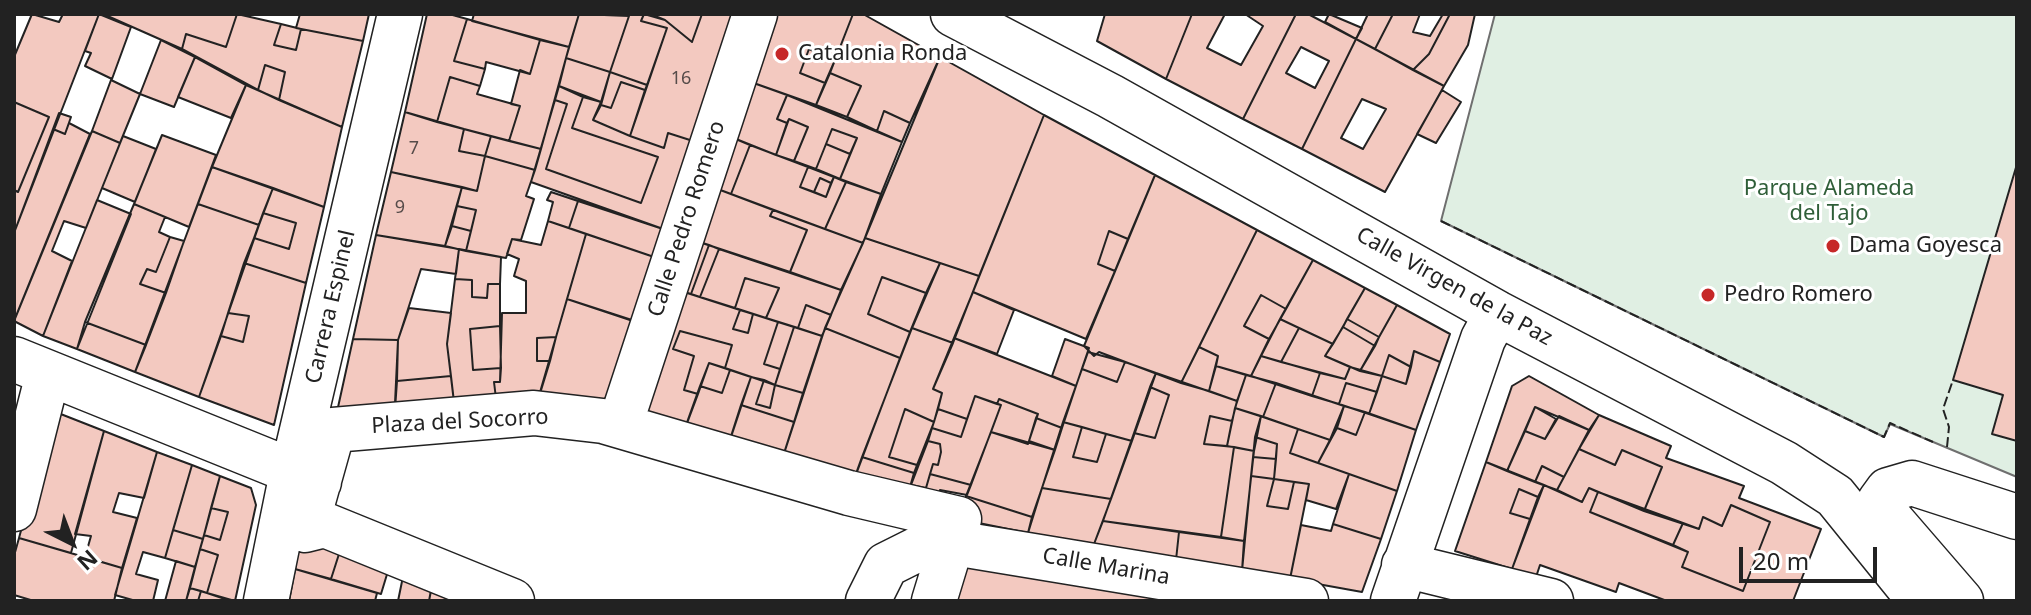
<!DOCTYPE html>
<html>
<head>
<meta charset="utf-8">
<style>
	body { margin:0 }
	#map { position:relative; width:2031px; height:615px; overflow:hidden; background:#fff; font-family:"Noto Sans",sans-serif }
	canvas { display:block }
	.frame { position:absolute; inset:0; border:16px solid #222; pointer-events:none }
	.north { position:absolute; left:32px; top:503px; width:80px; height:80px; -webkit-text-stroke:6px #fff; paint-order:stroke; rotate:138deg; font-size:22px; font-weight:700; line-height:32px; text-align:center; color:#222 }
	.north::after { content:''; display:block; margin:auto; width:28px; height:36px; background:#222; clip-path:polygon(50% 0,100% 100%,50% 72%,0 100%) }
	.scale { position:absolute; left:1739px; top:547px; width:138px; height:36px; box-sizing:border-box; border:4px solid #222; border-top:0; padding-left:10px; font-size:24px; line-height:28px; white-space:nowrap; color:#222; -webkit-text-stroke:6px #fff; paint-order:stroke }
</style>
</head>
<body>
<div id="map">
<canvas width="2031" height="615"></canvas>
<div class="frame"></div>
<div class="north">N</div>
<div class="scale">20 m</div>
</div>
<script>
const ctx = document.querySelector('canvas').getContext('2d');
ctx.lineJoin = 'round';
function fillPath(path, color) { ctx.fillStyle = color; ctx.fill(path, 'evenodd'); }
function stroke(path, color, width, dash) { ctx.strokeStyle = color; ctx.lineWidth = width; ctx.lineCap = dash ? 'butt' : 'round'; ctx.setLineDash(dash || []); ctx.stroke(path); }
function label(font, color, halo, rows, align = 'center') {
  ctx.font = font + ' "Noto Sans",sans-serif'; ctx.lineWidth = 6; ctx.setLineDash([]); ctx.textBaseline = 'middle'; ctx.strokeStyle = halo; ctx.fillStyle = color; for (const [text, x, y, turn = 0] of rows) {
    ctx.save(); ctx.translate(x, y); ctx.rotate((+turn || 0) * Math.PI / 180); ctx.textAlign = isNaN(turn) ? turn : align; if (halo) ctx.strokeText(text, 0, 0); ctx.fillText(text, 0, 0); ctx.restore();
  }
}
const green = new Path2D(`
	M1495 14H2017V477L1890 424 1884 437 1441 221Z`);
const building = new Path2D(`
	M32 14 59 22 63 14H99L14 233V190L18 192 49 117 14 102V57Z
	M99 14 131 27 112 79 85 66 91 53 85 51Z
	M103 14H237L226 47 186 34 182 49Z
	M237 14 281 24 274 45 296 50 301 29 363 41 342 127 279 100 285 72 265 65 258 90 182 49 186 34 226 47Z
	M300 14H369L363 41 296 28Z
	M427 14H449L467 19 454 61 485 69 480 86 450 77 437 122 405 112Z
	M474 14H579L569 47 472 21Z
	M579 14 629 16 610 72 566 58Z
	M625 14H644L641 21 667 28 647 85 610 72 629 16Z
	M644 14 665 20 692 42 702 14H734L693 141 668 133 664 148 630 136 667 28 641 21Z
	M650 14H702L692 42 665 20Z
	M770 14H853L835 60 809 49 800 73 825 83 816 105 748 81Z
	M853 14H863L940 57 910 123 884 111 877 131 847 117 861 86 830 73Z
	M1105 14H1192L1166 79 1097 41Z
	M1192 14H1296L1243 119 1166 79Z
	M1225 14H1245L1263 26 1241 65 1207 48Z
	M1296 14H1308L1356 39 1302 149 1243 119ZM1301 47 1329 61 1315 88 1286 73Z
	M1329 14 1362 28 1356 39 1325 22Z
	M1368 14H1393L1375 49 1356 39Z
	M1393 14H1450L1429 54 1413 70 1375 49Z
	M1420 14H1443L1430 36 1413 32Z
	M1450 14H1475L1468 45 1444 86 1413 70 1429 54Z
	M467 19 540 40 530 74 486 62 485 69 454 61Z
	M281 24 301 29 296 50 274 45Z
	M1356 39 1444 86 1385 192 1302 149Z
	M161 40 195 57 174 107 140 94Z
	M540 40 569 47 541 149 509 141 520 106 511 104 520 70 530 74Z
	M809 49 835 60 825 83 800 73Z
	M195 57 246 85 231 118 178 97Z
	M940 57 1044 115 979 276 865 238Z
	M566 58 610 72 601 102 559 86Z
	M265 65 285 72 279 100 258 90Z
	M610 72 647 85 645 90 621 82 611 108 601 105Z
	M830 73 861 86 847 117 816 105Z
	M450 77 480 86 477 94 520 106 509 141 437 122Z
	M111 80 140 94 120 143 92 131Z
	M748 81 787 95 777 119 787 123 776 155 731 137Z
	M621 82 645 90 630 136 593 120 601 105 611 108Z
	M246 85 342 127 324 207 212 167Z
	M559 86 583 97 572 128 658 157 641 203 546 169 567 104 555 100Z
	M1442 90 1461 102 1436 143 1417 134Z
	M787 95 902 142 881 194 840 179 857 138 832 129 816 169 794 161 808 127 789 119 787 123 777 119Z
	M583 97 601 102 593 120 630 136 664 148 668 133 693 141 666 230 531 182 555 100 567 104 546 169 641 203 658 157 572 128Z
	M1362 99 1386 109 1363 149 1341 138Z
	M14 102 49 117 18 192 14 190Z
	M884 111 910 123 902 142 877 131Z
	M405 112 464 129 459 151 485 156 477 191 391 172Z
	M59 113 71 117 65 134 53 129Z
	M1044 115 1155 175 1128 239 1109 231 1098 264 1115 271 1086 339 973 292Z
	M789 119 808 127 794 161 776 155Z
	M69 123 90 134 14 321V233L53 129 65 134Z
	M464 129 491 136 485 156 459 151Z
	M832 129 857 138 850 154 826 144Z
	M92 131 120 143 86 228 64 221 52 251 72 261 43 336 14 321Z
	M162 135 216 155 189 227 134 204Z
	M123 136 156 149 135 202 102 188Z
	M491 136 541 149 535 170 485 156Z
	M731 137 750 145 731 194 715 188Z
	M826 144 850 154 840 179 816 169Z
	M750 145 808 167 800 187 826 197 834 177 846 182 825 229 731 194Z
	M485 156 535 170 526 196 534 199 521 240 512 239 506 258 466 251 476 210 457 206 462 187 477 191Z
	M2017 164V441L1992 434 2003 395 1953 380Z
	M212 167 273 188 259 225 198 204Z
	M808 167 834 177 831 183 820 178 814 192 800 187Z
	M391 172 462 187 445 246 376 235Z
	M1155 175 1257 230 1181 383 1099 352 1094 356 1084 346Z
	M820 178 831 183 826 197 814 192Z
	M846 182 881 194 863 243 825 229Z
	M273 188 324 207 306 283 244 263 254 238 289 249 296 223 263 213Z
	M715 188 773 210 770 216 807 230 790 272 696 241Z
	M551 192 578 201 569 228 548 221 553 202 547 200Z
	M97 200 131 214 77 349 43 336Z
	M578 201 666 230 657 258 569 228Z
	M134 204 165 217 159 232 170 237 156 272 147 269 140 284 166 293 146 345 85 322Z
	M198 204 259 225 199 397 135 372Z
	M457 206 476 210 471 231 452 226Z
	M773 210 863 243 841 290 790 272 807 230 770 216Z
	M263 213 296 223 289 249 254 238Z
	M548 221 586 234 556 337 537 338V361H550L534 413 498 415 494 382H500L502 313H526V281L514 276 519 259 507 254 512 239 541 245Z
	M452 226 471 231 466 251 445 246Z
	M1257 230 1313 260 1286 309 1261 295 1244 326 1269 339 1251 376 1216 366 1218 356 1199 347Z
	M1109 231 1128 239 1115 271 1098 264Z
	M586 234 657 258 638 322 567 299Z
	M376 235 459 249 456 274 421 269 398 340 353 339Z
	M170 237 184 241 166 293 140 284 147 269 156 272Z
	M865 238 940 263 926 293 882 277 868 314 910 332 900 358 825 328Z
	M696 241 709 245 691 294 681 291Z
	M709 245 719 249 700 297 691 294Z
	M459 249 501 257 500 284H488L487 298 472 297V280L455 279Z
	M719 249 841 290 831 315 806 305 798 328 766 318 779 288 745 278 735 308 700 297Z
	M1313 260 1365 288 1333 344 1280 319Z
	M244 263 306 283 274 425 199 397 221 336 243 342 249 316 228 313Z
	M940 263 979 276 953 343 912 328Z
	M882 277 926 293 910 332 868 314Z
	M745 278 779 288 766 318 735 308Z
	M455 279 472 280V297L487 298 488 284H500V326L470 329 473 370 501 368 500 382H494L498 415 456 419 447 344Z
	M1365 288 1397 305 1379 337 1347 319Z
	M681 291 740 310 733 329 748 333 753 314 778 322 764 364 780 369 775 385 725 368 732 345 680 331 673 349 694 356 684 390 698 394 680 442 636 429Z
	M973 292 1014 310 997 354 954 338Z
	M1261 295 1286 309 1269 339 1244 326Z
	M567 299 636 322 603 421 534 413Z
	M806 305 831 315 822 336 798 328Z
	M1397 305 1450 334 1440 362 1414 351 1411 367 1389 355 1382 376 1360 371Z
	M409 308 451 313 447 344 451 376 397 381 398 340Z
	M740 310 753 314 748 333 733 329Z
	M228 313 249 316 243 342 221 336Z
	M1280 319 1299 328 1281 362 1261 356Z
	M1347 319 1379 337 1375 346 1343 327Z
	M85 322 146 345 135 372 77 349Z
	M778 322 794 327 780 369 764 364Z
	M500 326 501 368 473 370 470 329Z
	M794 327 822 336 803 393 775 385Z
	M1343 327 1375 346 1360 371 1325 356Z
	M825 328 900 358 849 493 778 472Z
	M912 328 953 343 933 389 942 393 934 422 905 409 889 457 917 465 914 473 862 457Z
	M1299 328 1333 344 1325 356 1350 367 1345 379 1281 362Z
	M680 331 732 345 725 368 709 363 698 394 684 390 694 356 673 349Z
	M556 337 550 361H537V338Z
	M954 338 1076 386 1062 428 1036 418 1038 414 999 399 997 404 975 396 967 419 938 409 942 393 933 389Z
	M353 339 398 340 394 424 333 430Z
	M1065 339 1089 348 1076 386 1052 376Z
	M1199 347 1218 356 1209 391 1181 383Z
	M1414 351 1440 362 1416 430 1369 414 1382 376 1406 384Z
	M1088 352 1125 362 1117 382 1082 369Z
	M1389 355 1411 367 1406 384 1382 376Z
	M1261 356 1320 373 1312 396 1251 376Z
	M1125 362 1156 373 1132 441 1063 422 1082 369 1117 382Z
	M709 363 730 370 722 393 700 386Z
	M1216 366 1246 375 1237 401 1209 391Z
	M1350 367 1382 376 1377 392 1346 383 1339 404 1312 396 1320 373 1345 379Z
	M730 370 751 377 725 455 680 442 700 386 722 393Z
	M1156 373 1237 401 1232 421 1210 416 1204 444 1234 447 1221 537 1103 521 1134 433 1155 438 1169 395 1150 387Z
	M1246 375 1276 383 1263 417 1235 408Z
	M451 376 456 419 394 424 397 381Z
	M1529 376 1599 415 1589 430 1535 407 1507 471 1486 462 1512 386Z
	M751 377 764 380 756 404 770 408 775 385 803 393 794 422 741 405Z
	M764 380 775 385 770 408 756 404Z
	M1276 383 1344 406 1330 440 1263 417Z
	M1346 383 1377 392 1369 414 1339 404Z
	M1150 387 1169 395 1155 438 1134 433Z
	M975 396 1001 405 971 485 930 474 933 464 938 465 941 452 940 444 928 441 932 428 961 437Z
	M999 399 1038 414 1028 444 991 432 1001 405 997 404Z
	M741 405 794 422 778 472 725 455Z
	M1344 406 1365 412 1356 435 1337 428Z
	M1535 407 1556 419 1545 439 1525 431Z
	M1235 408 1261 416 1254 451 1227 446Z
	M905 409 934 422 917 465 889 457Z
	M938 409 967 419 961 437 932 428Z
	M53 411 104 431 71 553 19 538Z
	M1365 412 1416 430 1397 491 1318 463 1337 428 1356 435Z
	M1599 415 1671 446 1666 458 1744 486 1739 498 1821 529 1793 601H1667L1619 583 1616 592 1540 565 1536 577 1512 569 1544 485 1582 502 1589 488 1598 492 1590 512 1688 552 1682 567 1743 591 1770 522 1731 505 1722 526 1703 517 1699 529 1644 511 1662 467 1622 450 1615 465 1579 449Z
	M1210 416 1232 421 1227 446 1204 444Z
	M1261 416 1298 429 1290 453 1349 474 1336 509 1306 500 1309 484 1274 479 1277 444 1255 437Z
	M1559 416 1589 430 1564 477 1542 466 1535 482 1507 471 1525 431 1545 439Z
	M1036 418 1062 428 1055 450 1029 441Z
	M1063 422 1082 427 1073 457 1097 462 1106 434 1132 441 1111 499 1042 488Z
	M1082 427 1106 434 1097 462 1073 457Z
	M1298 429 1330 440 1318 463 1290 453Z
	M104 431 157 452 144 498 119 493 113 512 137 518 122 568 85 557 91 536 75 534Z
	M991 432 1055 450 1032 517 966 496Z
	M1255 437 1277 444 1276 459 1253 457Z
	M928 441 940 444 941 452 938 465 933 464 926 488 911 485Z
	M1234 447 1254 451 1244 541 1221 537Z
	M1579 449 1615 465 1622 450 1662 467 1644 511 1589 488 1582 502 1557 490Z
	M157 452 192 465 165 558 143 552 136 574 158 580 153 601H136L115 595Z
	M862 457 914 473 904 508 849 493Z
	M1253 457 1276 459 1274 479 1251 476Z
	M1486 462 1544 485 1538 497 1519 489 1510 513 1530 519 1512 569 1455 551Z
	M192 465 220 476 203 539 173 530Z
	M1542 466 1564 477 1557 490 1535 482Z
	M930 474 971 485 967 495 940 490 934 514 904 508 911 485 926 488Z
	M1349 474 1397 491 1381 539 1333 524Z
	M220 476 251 488 256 505 235 601 207 593 218 555 200 549 204 535 220 540 228 512 211 508Z
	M1251 476 1274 479 1267 506 1288 509 1294 482 1309 484 1290 579 1242 571Z
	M1274 479 1294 482 1288 509 1267 506Z
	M1042 488 1111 499 1094 544 1028 533Z
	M1519 489 1538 497 1530 519 1510 513Z
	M1598 492 1683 523 1673 545 1590 512Z
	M966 496 1032 517 1028 533 959 519Z
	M1731 505 1770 522 1743 591 1682 567 1688 552 1673 545 1683 523 1699 529 1703 517 1722 526Z
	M211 508 228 512 220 540 204 535Z
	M1103 521 1179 532 1176 560 1094 544Z
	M1333 524 1381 539 1362 592 1290 579 1301 525 1331 531Z
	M173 530 203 539 195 567 165 558Z
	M1179 532 1244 541 1242 571 1176 560Z
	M301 534 339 554 331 579 295 569Z
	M19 538 122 568 114 601H34L14 595V556Z
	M200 549 218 555 207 593 190 588Z
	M339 554 388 571 381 594 331 579Z
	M407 557 435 570 429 601H398Z
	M176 561 195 567 186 601H165Z
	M946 562 1152 596 1150 601H934Z
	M295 569 377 593 375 601H289Z
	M190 588 201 591 198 601H186Z
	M431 590 458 601H429Z
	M201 591 231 601H198Z`);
const minor = new Path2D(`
	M953 14 1110 96 1497 313 1784 463 1835 496 1920 601
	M14 359 319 482
	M620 425 755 14
	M14 509 48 374
	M1404 565 1551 601
	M266 601 292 473 400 14
	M512 601 325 525 305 530 333 430 534 413 603 421 849 493 959 519 934 601
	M868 601 886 565 936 540 1306 601
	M1393 601 1483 339 1497 313
	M1961 601 1885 513 1880 501 1888 490 1912 483 2017 517`);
const fence = new Path2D(`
	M1441 221 1884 437 1890 423 1933 442
	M1947 447 1949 427 1943 409 1953 380`);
const markers = [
	[782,54,8,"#c62828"],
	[1833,246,8,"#c62828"],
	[1708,295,8,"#c62828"]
];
const numberNames = [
	["16",681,79],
	["7",414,149],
	["9",400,208]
];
const poiNames = [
	["Catalonia Ronda",798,54],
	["Dama Goyesca",1849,246],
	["Pedro Romero",1724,295]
];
const parkNames = [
	["Parque Alameda",1829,189],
	["del Tajo",1829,214]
];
const streetNames = [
	["Calle Pedro Romero",687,219,-72],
	["Calle Virgen de la Paz",1454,287,29],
	["Carrera Espinel",331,307,-77],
	["Plaza del Socorro",460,422,-3],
	["Calle Marina",1106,567,10]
];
fillPath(green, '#e0efe3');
stroke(green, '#6f6f6f', 2);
fillPath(building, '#f3c9c0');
stroke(building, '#222', 2);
stroke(minor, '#222', 47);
stroke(minor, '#fff', 44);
stroke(fence, '#222', 2, [10, 4]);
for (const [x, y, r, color] of markers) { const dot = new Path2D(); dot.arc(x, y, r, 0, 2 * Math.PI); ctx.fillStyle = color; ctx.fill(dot); stroke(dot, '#fff', 3); }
label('18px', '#564c4a', null, numberNames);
label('22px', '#222', '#fff', poiNames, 'left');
label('22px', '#2f5e38', '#fff', parkNames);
label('22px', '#222', '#fff', streetNames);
</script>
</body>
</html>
